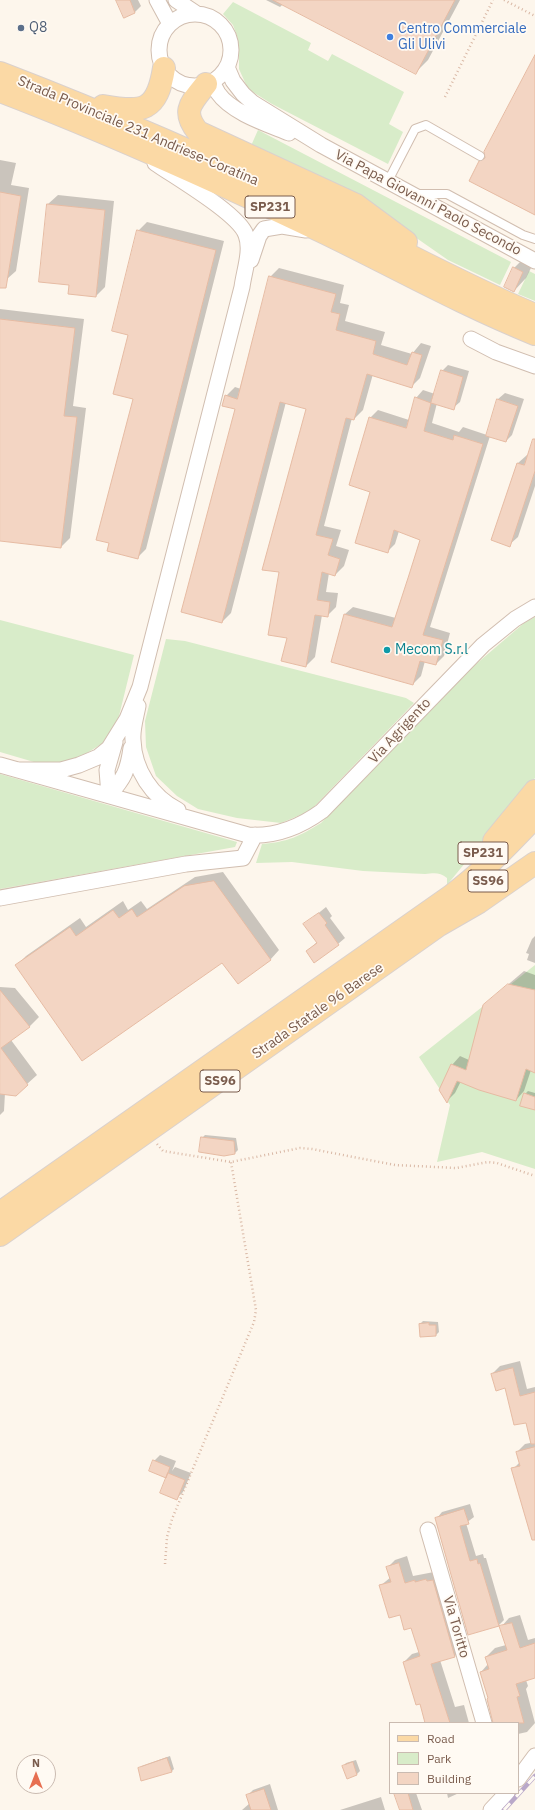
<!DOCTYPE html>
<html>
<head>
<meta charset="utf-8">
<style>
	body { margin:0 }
	#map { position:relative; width:535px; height:1810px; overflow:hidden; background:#fdf6ec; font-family:"IBM Plex Sans",sans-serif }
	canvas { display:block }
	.legend { position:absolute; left:389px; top:1722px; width:130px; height:72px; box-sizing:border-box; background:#fffaf3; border:1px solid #cabbb1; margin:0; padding:5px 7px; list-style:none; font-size:12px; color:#7a5c4d }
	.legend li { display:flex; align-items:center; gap:8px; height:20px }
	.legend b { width:20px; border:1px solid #cabbb1 }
	.north { position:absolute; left:16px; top:1754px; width:40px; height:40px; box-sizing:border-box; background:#fffaf3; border:1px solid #cabbb1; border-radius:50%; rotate:0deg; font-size:11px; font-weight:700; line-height:16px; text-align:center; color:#7a5c4d }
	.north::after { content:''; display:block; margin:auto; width:14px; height:18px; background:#e76f51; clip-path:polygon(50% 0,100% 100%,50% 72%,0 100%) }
</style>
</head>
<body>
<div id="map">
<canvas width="535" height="1810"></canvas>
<ul class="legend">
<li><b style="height:5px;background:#fbd9a5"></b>Road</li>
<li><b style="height:11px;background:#d8ecc9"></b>Park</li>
<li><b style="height:11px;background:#f3d5c3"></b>Building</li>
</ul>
<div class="north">N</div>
</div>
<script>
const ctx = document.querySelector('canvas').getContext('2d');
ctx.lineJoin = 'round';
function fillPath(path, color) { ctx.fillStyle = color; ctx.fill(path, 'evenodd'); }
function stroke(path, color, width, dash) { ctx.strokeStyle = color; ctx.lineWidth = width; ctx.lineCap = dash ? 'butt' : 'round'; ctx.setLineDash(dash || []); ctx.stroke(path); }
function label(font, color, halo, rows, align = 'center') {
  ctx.font = font + ' "IBM Plex Sans",sans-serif'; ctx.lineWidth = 3.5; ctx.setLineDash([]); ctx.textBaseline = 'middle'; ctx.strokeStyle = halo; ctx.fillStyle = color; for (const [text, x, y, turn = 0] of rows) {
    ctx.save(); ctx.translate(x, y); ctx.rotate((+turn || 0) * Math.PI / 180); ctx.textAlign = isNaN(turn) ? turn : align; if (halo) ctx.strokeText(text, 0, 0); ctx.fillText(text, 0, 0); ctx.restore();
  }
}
const green = new Path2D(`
	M233 2 311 43 308 50 328 61 332 54 404 92 389 124 403 132 388 164 272 104 248 89 239 69V49L237 36 233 25 223 14Z
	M258 130 511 262 500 285 448 260 359 198 250 148Z
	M529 271 535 274V301L518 294Z
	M535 617V778L447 885V878C440 872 434 873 425 874L363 871 292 862 256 863 262 844C288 842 300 836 321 823L468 671 524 623Z
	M0 620 134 655 118 720 103 743 79 758 52 764 34 762 0 752Z
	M166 639 185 641 406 698 414 703 310 811 281 823 237 818 198 809 177 796 156 776 146 747 145 721Z
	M0 774 237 842 235 847 224 849 0 889Z
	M535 965V1169L482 1152 437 1162 450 1105 419 1057Z`);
const shadow = new Path2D(`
	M118 0H138L141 6 135 12 125 16Z
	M266 0H460L428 60 416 72 283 4 280 7Z
	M0 160 16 163 11 185 29 188 16 271 7 279 0 278Z
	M58 195 114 201 105 287 96 296 70 285 48 204Z
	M147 222 224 241 146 549 137 558 134 399 129 335 138 231Z
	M526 256 535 260 526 278 514 291V268Z
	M279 268 344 285 340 303 349 305 345 321 385 332 381 345 412 354 421 343 431 346 420 378 411 387 373 374 363 410 354 419 352 418 324 526 341 530 336 546 349 550 344 566 335 575 329 573 326 592 338 593 336 607 327 616 322 615 315 657 306 666 308 408 286 402 231 613 222 622 236 408 226 396 235 387 241 389 270 277Z
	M0 309 84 319 73 406 86 408 70 538 61 547 0 540Z
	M448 365 469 371 460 402 453 408 437 403 432 423 459 432 463 427 487 435 498 399 505 393 524 399 512 435 506 441 490 436 430 627 450 633 444 656 436 664 425 661 421 676 413 684 345 614 353 607 396 618 421 539 399 531 395 544 387 552 371 491 370 418 378 410 409 420 416 398 423 390 435 394 442 371Z
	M535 450V486L518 537 509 545 492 540 518 463 527 455 529 456Z
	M223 872 279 950 270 960 223 962 16 966 26 956 80 918 86 927 123 901 128 910 141 901 147 909 195 877Z
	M326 907 332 916 330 918 345 938 338 944 307 951 317 942 305 924Z
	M535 936V963L527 960 529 954 526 953 532 939Z
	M524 971 535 975V1072L531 1070 524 1091 516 1100 461 1081 455 1093 447 1101 452 1065 460 1056 469 1060 483 1006Z
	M0 987 15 988 39 1017 30 1026 11 1040 37 1075 16 1094 5 1093 4 1111 0 1115Z
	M528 1091 535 1093V1107L525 1094Z
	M205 1135 236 1138 238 1150 235 1153 202 1138Z
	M423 1321 438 1322 439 1332 436 1335 420 1336V1324Z
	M520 1361 527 1389 535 1387V1423L506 1387 492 1374 500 1366Z
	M535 1442V1521L513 1469 520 1462 517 1452 525 1444Z
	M160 1455 176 1461 172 1471 175 1467 191 1473 183 1492 176 1499 161 1492 169 1473 166 1477 154 1461Z
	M470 1504 474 1517 466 1523 476 1556 483 1554 484 1558H486L504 1620 499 1625 437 1518 442 1512Z
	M407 1556 413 1576 434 1572 462 1648 455 1656 440 1660 455 1707 464 1705 469 1723H427L421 1703 404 1662 412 1654 419 1652 412 1627 380 1586 391 1577 388 1567 395 1560Z
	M520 1615 528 1640 535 1638V1677L526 1680 528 1686 526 1689 535 1723 527 1732 518 1734V1723H494L489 1698 481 1672 488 1664 486 1657 495 1648 506 1645 501 1627 509 1618Z
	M170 1756 174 1769 172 1771 139 1769 142 1766Z
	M356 1760 360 1771 357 1774 347 1777 344 1766 346 1763Z
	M270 1784 278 1810H242L250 1803 248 1795 253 1790Z
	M395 1793H416L422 1810H401Z
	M447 1793H459L448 1798Z
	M381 1797 385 1810H340Z`);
const building = new Path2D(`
	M116 0H130L135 13 124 18Z
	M273 0H455L416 74Z
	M535 55V215L469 181 479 161 485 158 484 152Z
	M0 192 21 196 6 288H0Z
	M47 204 105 210 96 297 68 294 69 285 39 282Z
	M137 230 216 250 138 559 107 551 109 543 96 540 133 399 113 394 128 335 112 331Z
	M513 267 523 272 514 292 504 287Z
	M269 276 336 294 331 312 340 314 336 330 376 341 373 354 407 365 412 352 422 355 412 388 367 374 354 420 346 418 316 535 333 539 328 555 340 559 335 576 322 572 317 600 330 602 328 617 315 615 306 667 281 661 287 638 268 635 279 572 262 570 306 409 280 402 222 623 181 612 235 409 222 406 225 395 237 399Z
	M0 319 75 328 64 416 77 417 61 548 0 541Z
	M441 370 463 377 454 410 431 403Z
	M415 397 431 403 424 431 453 440 454 435 483 444 423 635 443 640 436 665 420 661 413 685 331 662 344 614 392 627 408 578 420 540 394 530 388 553 355 543 370 492 349 485 369 417 406 428Z
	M497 399 518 406 506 442 486 436Z
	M533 439H535V471L510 547 491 540 517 463 524 465Z
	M214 881 271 960 238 984 222 963 82 1061 15 965 70 927 76 936 113 910 119 918 132 909 137 917 184 886Z
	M319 913 327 923 325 925 339 945 314 963 306 951 317 943 303 924Z
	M508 984 535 990V1073L526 1069 516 1101 479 1090 457 1081 447 1103 439 1090 451 1064 466 1070 483 1005Z
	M0 990 30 1027 1 1048 28 1085 16 1096 0 1094Z
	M524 1093 535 1097V1110L520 1106Z
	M201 1137 234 1141 235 1154 224 1156 199 1152Z
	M429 1323V1325H436V1336L420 1337 419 1324Z
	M513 1368 520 1396 535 1392V1444H531L526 1423 514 1425 505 1388 496 1391 491 1374Z
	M535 1447V1540H532L511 1468 520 1466 516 1452Z
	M153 1460 170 1467 166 1478 149 1471Z
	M168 1473 185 1480 177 1500 160 1493Z
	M464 1509 469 1524 460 1526 470 1561 477 1559 478 1564 480 1563 499 1626 468 1635 435 1518Z
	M399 1563 405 1583 415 1580V1582L426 1579 427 1581 433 1580 455 1657 431 1664 450 1723H425L420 1704 416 1705 403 1662 420 1656 411 1628 404 1630 400 1615 389 1618 379 1585 391 1582 386 1567Z
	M512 1623 520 1648 535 1643V1678L516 1684 520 1696 517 1697 524 1723H493L487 1699 488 1698 480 1672 489 1669 485 1657 507 1650 499 1626Z
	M167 1758 172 1772 141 1781 138 1768Z
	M353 1762 357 1775 347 1779 342 1766Z
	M264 1789 271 1810H251L246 1795Z
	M394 1793H408L413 1810H400Z`);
const path = new Path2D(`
	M504 0 535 16
	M445 97 493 0
	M157 1144 163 1151 231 1162 300 1148 312 1149 395 1165 456 1168 488 1162 497 1163 535 1176
	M165 1564 167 1537 172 1519 254 1322 256 1310 231 1162`);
const service = new Path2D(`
	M388 181 415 129 426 125 480 156
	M417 194H447L523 235 535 239`);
const minor = new Path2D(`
	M157 0 170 24
	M176 0 197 14
	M159 50a36 36 0 1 1 72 0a36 36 0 1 1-72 0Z
	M227 67 233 81 243 94 253 103 321 145 535 261
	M213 82C214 85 216 90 218 93 232 113 267 124 289 133
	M251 260 259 236 264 229 282 226 306 230
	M471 339 496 352 535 366
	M138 706C136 717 132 729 133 740 134 770 152 797 178 810
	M115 742 107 770 109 795C124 779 128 770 131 748
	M0 765 248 835C276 837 300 827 322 811L483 645 515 619 535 607
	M19 770H61L79 765 98 757 109 748 127 719 140 687 155 628 242 287C244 271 252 250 246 235 239 214 175 177 155 163
	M0 898 186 864 243 858 255 835
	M428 1530 484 1723
	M518 1779 535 1756
	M491 1810 507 1793`);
const primary = new Path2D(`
	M0 73C112 116 222 164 330 216 399 249 465 286 535 315
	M206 84C191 103 181 111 198 132L356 205 406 242
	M0 91C110 133 218 182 325 233 395 267 463 305 535 334
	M103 106C143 113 157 112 164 68
	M494 841 535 791
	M0 1213 451 896C483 872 508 845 535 817
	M0 1235 439 925 479 902 535 863`);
const rail = new Path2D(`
	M504 1810 535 1776`);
const markers = [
	[21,28,4,"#5c6f8a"],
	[390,37,4,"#3f7fe0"],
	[387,650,4,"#0f9aa8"]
];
const shields = [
	[270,207,50],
	[483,853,50],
	[488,881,40],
	[220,1081,40]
];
const shieldNames = [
	["SP231",270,207],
	["SP231",483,853],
	["SS96",488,881],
	["SS96",220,1081]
];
const serviceNames = [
	["Q8",29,28]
];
const shopNames = [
	["Centro Commerciale",398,29],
	["Gli Ulivi",398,45]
];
const streetNames = [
	["Strada Provinciale 231 Andriese-Coratina",138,131,23],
	["Via Papa Giovanni Paolo Secondo",428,203,28],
	["Via Agrigento",400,731,-47],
	["Strada Statale 96 Barese",318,1011,-35],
	["Via Toritto",456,1627,74]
];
const cultureNames = [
	["Mecom S.r.l",395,650]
];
fillPath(green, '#d8ecc9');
fillPath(shadow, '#0003');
fillPath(building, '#f3d5c3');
stroke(building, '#e6bba3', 1);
stroke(service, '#d1beb0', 10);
stroke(minor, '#d1beb0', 17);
stroke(primary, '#dad1cd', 24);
stroke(path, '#d9b8a5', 2.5, [1, 3]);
stroke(service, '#fff', 8);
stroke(minor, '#fff', 15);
stroke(primary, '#fbd9a5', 22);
stroke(rail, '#b9a8c9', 4.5);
stroke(rail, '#fffaf3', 3, [9]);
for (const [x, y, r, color] of markers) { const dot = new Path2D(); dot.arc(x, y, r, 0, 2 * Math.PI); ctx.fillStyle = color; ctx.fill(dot); stroke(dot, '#fffaf3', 1.5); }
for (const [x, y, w] of shields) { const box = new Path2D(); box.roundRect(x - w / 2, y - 11, w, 22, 3); ctx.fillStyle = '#fffaf3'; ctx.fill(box); stroke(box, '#7a5c4d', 1); }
label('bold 13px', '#7a5c4d', null, shieldNames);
label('14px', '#4e5e75', '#fffaf3', serviceNames, 'left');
label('14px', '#366cbe', '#fffaf3', shopNames, 'left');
label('14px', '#7a5c4d', '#fffaf3', streetNames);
label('14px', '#0d838f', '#fffaf3', cultureNames, 'left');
</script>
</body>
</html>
